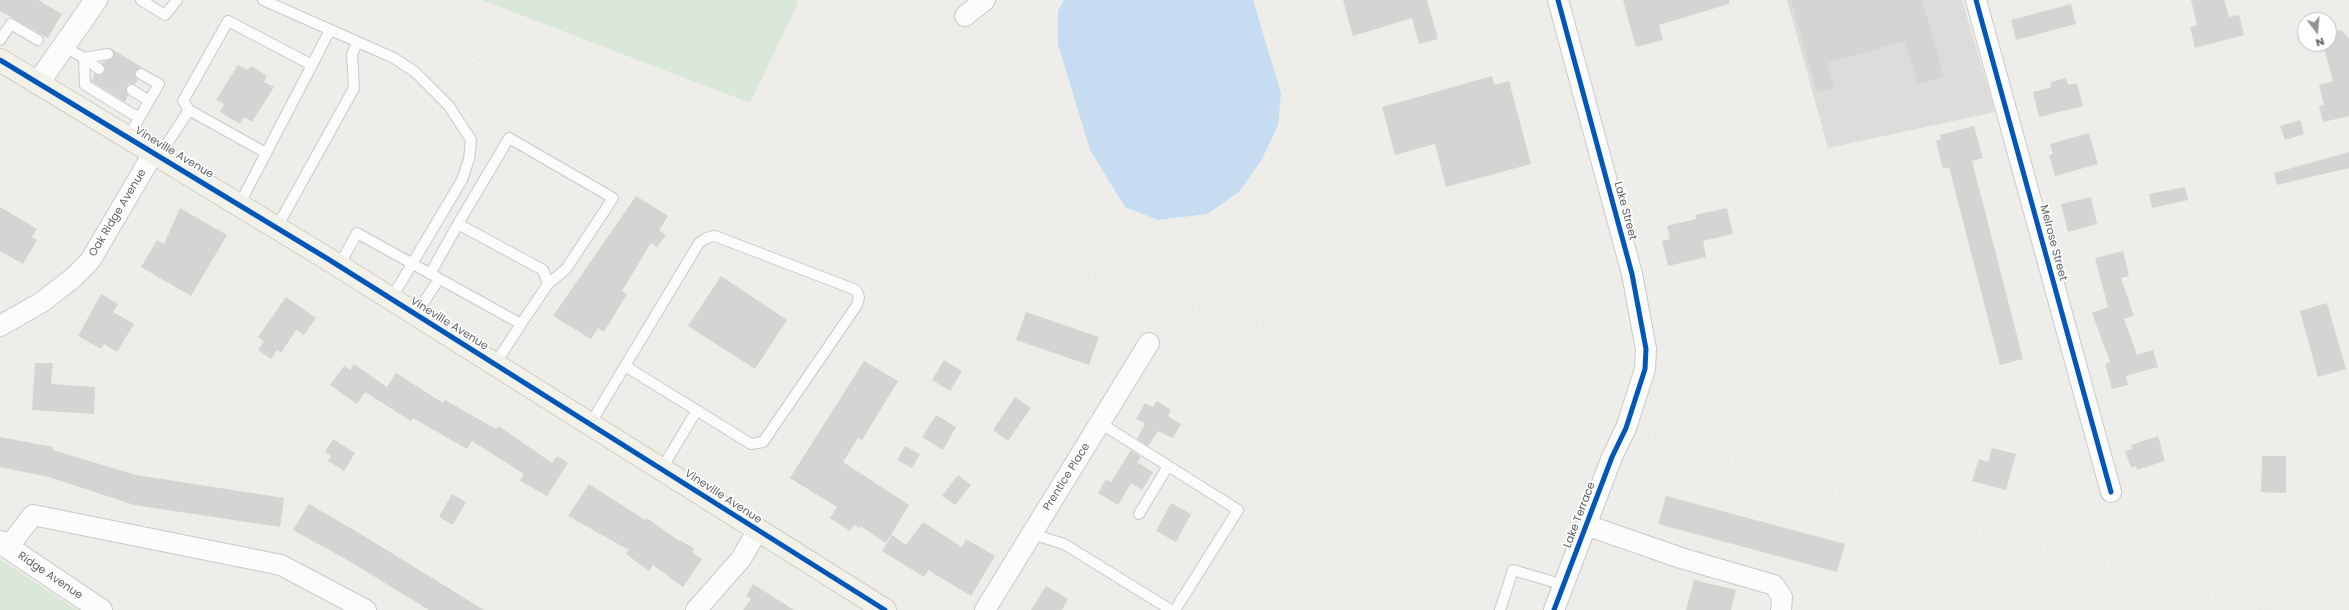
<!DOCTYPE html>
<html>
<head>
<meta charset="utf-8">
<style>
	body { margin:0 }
	#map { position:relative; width:2349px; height:610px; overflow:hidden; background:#eeede9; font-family:Poppins,sans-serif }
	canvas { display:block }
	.north { position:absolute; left:2297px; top:12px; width:40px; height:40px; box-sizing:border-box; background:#fff; border:1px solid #bfc0c2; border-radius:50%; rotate:164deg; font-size:11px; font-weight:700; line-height:16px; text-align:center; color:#5f6266 }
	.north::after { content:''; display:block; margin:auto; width:14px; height:18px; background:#919394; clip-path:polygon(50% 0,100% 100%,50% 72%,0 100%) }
</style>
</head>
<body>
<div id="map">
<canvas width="2349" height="610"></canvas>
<div class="north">N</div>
</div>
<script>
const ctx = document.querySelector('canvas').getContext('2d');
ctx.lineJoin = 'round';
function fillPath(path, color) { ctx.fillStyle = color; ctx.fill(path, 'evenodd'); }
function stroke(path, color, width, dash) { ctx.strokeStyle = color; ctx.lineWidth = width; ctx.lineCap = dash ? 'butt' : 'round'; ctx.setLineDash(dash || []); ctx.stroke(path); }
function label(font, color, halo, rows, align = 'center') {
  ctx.font = font + ' Poppins,sans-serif'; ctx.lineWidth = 3.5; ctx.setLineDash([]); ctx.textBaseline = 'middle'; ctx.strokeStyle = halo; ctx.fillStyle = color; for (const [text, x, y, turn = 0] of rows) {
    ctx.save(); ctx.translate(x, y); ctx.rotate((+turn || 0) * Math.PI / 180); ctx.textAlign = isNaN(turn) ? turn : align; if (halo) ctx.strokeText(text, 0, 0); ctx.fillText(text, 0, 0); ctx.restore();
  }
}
const industrial = new Path2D(`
	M1787 0H1962L1995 112 1828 148Z`);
const green = new Path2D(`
	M482 0H796L798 3 750 103Z
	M0 559 77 610H0Z`);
const water = new Path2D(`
	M1064 0H1253L1281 93 1278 125 1262 159 1239 192 1207 214 1158 220 1125 207 1090 150 1058 44V11Z`);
const building = new Path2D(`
	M0 0H38L62 14 48 38 0 11Z
	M1343 0H1427L1438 39 1419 44 1412 18 1353 36Z
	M1623 0H1729V4L1659 25 1663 40 1636 47Z
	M1791 0H1922L1944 77 1918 84 1905 41 1827 63 1834 88 1817 92Z
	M2191 0H2224L2229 17 2239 15 2244 35 2195 48 2190 27 2197 25Z
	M2071 4 2076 24 2016 40 2011 20Z
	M2341 30 2349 38V116L2323 122 2319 106 2324 105 2319 85 2333 81 2323 44H2329V33Z
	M112 49 143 68 135 71V77L138 80 135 84H129L126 87 128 95 125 102 91 81 95 74 101 75 104 72 105 67 102 63 114 57Z
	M238 65 247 70 252 66 267 76 264 82 274 87 252 122 244 117 240 124 220 112 224 104 216 100Z
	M1492 76 1494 85 1509 81 1531 164 1446 187 1435 144 1395 155 1382 107Z
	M2066 78 2068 85 2077 83 2083 106 2039 117 2033 92 2050 88 2051 82Z
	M2300 120 2304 134 2285 140 2280 126Z
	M1974 126 1983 158 1972 161 2023 359 2000 365 1949 167 1943 169 1936 141 1941 139 1940 135Z
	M2089 133 2098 164 2055 176 2049 155 2053 154 2050 144Z
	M2349 152V168L2277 185 2274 173Z
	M2185 187 2188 200 2152 208 2149 194Z
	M636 196 668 216 659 230 666 235 657 247 651 243 622 291 627 294 604 332 598 328 591 339 553 316Z
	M2091 197 2097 224 2068 232 2061 204Z
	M0 207 37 229 32 237 37 240 23 264 0 251Z
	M180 208 227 235 191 296 141 267 157 240 164 244Z
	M1727 208 1733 234 1703 241 1706 257 1668 266 1662 241 1670 239 1667 226 1696 219 1695 215Z
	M2123 251 2129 276 2121 278 2134 316 2124 319 2137 355 2153 350 2158 367 2126 376 2128 385 2112 389 2105 364 2110 362 2092 313 2108 307 2095 258Z
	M721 276 787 320 755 369 688 326Z
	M101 294 118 304 113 312 134 324 117 352 104 344 101 349 78 336Z
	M286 297 316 318 304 335 296 330 281 353 277 350 271 359 258 350 264 341 258 337Z
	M2327 303 2346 369 2318 377 2300 311Z
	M1026 312 1099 337 1089 365 1016 340Z
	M944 360 962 371 950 391 932 380Z
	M864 361 898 381 862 440 858 438 843 462 909 505 886 543 860 526 859 528 854 525 850 531 830 518 837 507 790 478Z
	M35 363H53L51 384 95 387 94 414 32 410Z
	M354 364 387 387 396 373 443 403 445 400 496 429 499 426 552 463 557 456 568 463 547 496 520 481 524 474 472 441 467 449 413 418 411 421 365 392 357 404 330 385 344 366 350 370Z
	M1015 397 1031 408 1008 441 993 430Z
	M1157 401 1171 410 1168 416 1181 424 1173 438 1158 431 1148 446 1137 439 1145 423 1136 419 1145 403 1153 407Z
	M936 415 956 427 943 450 922 437Z
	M2158 436 2165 461 2137 470 2136 466 2131 468 2125 451 2132 449 2131 445Z
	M0 437 53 447V450L136 475 284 498 280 527 134 505 49 477 0 467Z
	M333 439 355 453 344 471 328 461 331 456 325 452Z
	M905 446 920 454 912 468 897 460Z
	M1992 448 2016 454 2006 490 1972 481 1979 459 1988 462Z
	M1131 450 1141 457 1137 462 1153 472 1142 490 1131 483 1118 505 1098 493 1106 479 1111 482Z
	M2262 456H2286V493L2261 492Z
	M958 475 971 485 955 505 942 496Z
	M589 484 645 520 647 518 679 541 680 540 695 549 692 552 702 559 683 587 653 565 649 571 626 554 629 550 568 516Z
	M452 494 466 502 453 525 439 517Z
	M1666 496 1845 544 1837 572 1658 524Z
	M1171 503 1191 514 1176 542 1156 531Z
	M309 504 364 536 484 610H429L349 561 293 530Z
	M923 522 962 547 966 539 995 556 971 596 928 570 924 577 882 551 892 535 906 545Z
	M1694 580 1736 590 1731 610H1686Z
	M753 584 764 591 794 610H743L751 599 746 596Z
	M1046 586 1068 599 1062 610H1031Z`);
const lane = new Path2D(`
	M141 0 165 15 177 0
	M263 0 394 58 415 72 449 106 471 140 469 159 462 180 391 299
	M0 40 11 24 38 40
	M63 46 84 58 108 54
	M84 58 85 85 139 118
	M84 58 99 69
	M312 65 330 30
	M132 90 149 101
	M189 110 266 153
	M128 137 159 84 141 74
	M159 156 189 110 183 101 228 21 312 65 239 205
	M458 224 509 138 613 198 566 269 548 284
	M277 227 354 88 352 54 357 43
	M339 266 357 233 521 324 548 284 543 270 458 224 430 274
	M416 314 439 279
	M495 364 521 324
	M1100 423 1238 510 1175 610
	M590 424 699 243 706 238 715 236 856 290 859 297 857 305 763 442 751 444 625 366
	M661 470 697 410
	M1139 514 1168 466
	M1032 534 1064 544 1171 610
	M1500 610 1513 570 1564 585`);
const street = new Path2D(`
	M1976 0 2111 492
	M965 16 985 0
	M0 326 42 302 74 277 90 261 154 152
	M1586 525 1681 558 1774 585 1782 597 1781 610
	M8 547 33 515 281 565 366 610
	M696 610 741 559 757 531
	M985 610 1149 343
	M1554 610 1612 457 1626 428 1645 369 1646 349 1632 274 1558 0`);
const secondary = new Path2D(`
	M38 83 96 0
	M0 542 101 610`);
const primary = new Path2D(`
	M0 60 328 259 885 610`);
const rail = new Path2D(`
	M354 0 411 28 535 85 673 138 967 241 1179 303 1392 359 1626 428 1784 477 2267 610`);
const cycleway = new Path2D(`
	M1976 0 2111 492
	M0 60 328 259 885 610
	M1554 610 1612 457 1626 428 1645 369 1646 349 1632 274 1558 0`);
const streetNames = [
	["Vineville Avenue",174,153,31],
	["Lake Street",1625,211,75],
	["Oak Ridge Avenue",118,213,-59],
	["Melrose Street",2053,243,75],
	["Vineville Avenue",449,324,32],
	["Prentice Place",1067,477,-58],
	["Vineville Avenue",723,497,33],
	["Lake Terrace",1580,515,-69],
	["Ridge Avenue",50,576,34]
];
fillPath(industrial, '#dddcda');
fillPath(green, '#d9e8d8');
fillPath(water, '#c5dcf1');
fillPath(building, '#d5d4d2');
stroke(lane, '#c9c9c9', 12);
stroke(street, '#c9c9c9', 22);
stroke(secondary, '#cbcbca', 24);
stroke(primary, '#d2cebb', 24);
stroke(lane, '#fcfcfc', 10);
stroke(street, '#fcfcfc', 20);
stroke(secondary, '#fcfcfc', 22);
stroke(primary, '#f2f1ea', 22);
stroke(rail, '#e3e4e3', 3, [1, 5]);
stroke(cycleway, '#0057b8', 5);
label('11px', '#5f6266', '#fff', streetNames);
</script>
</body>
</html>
